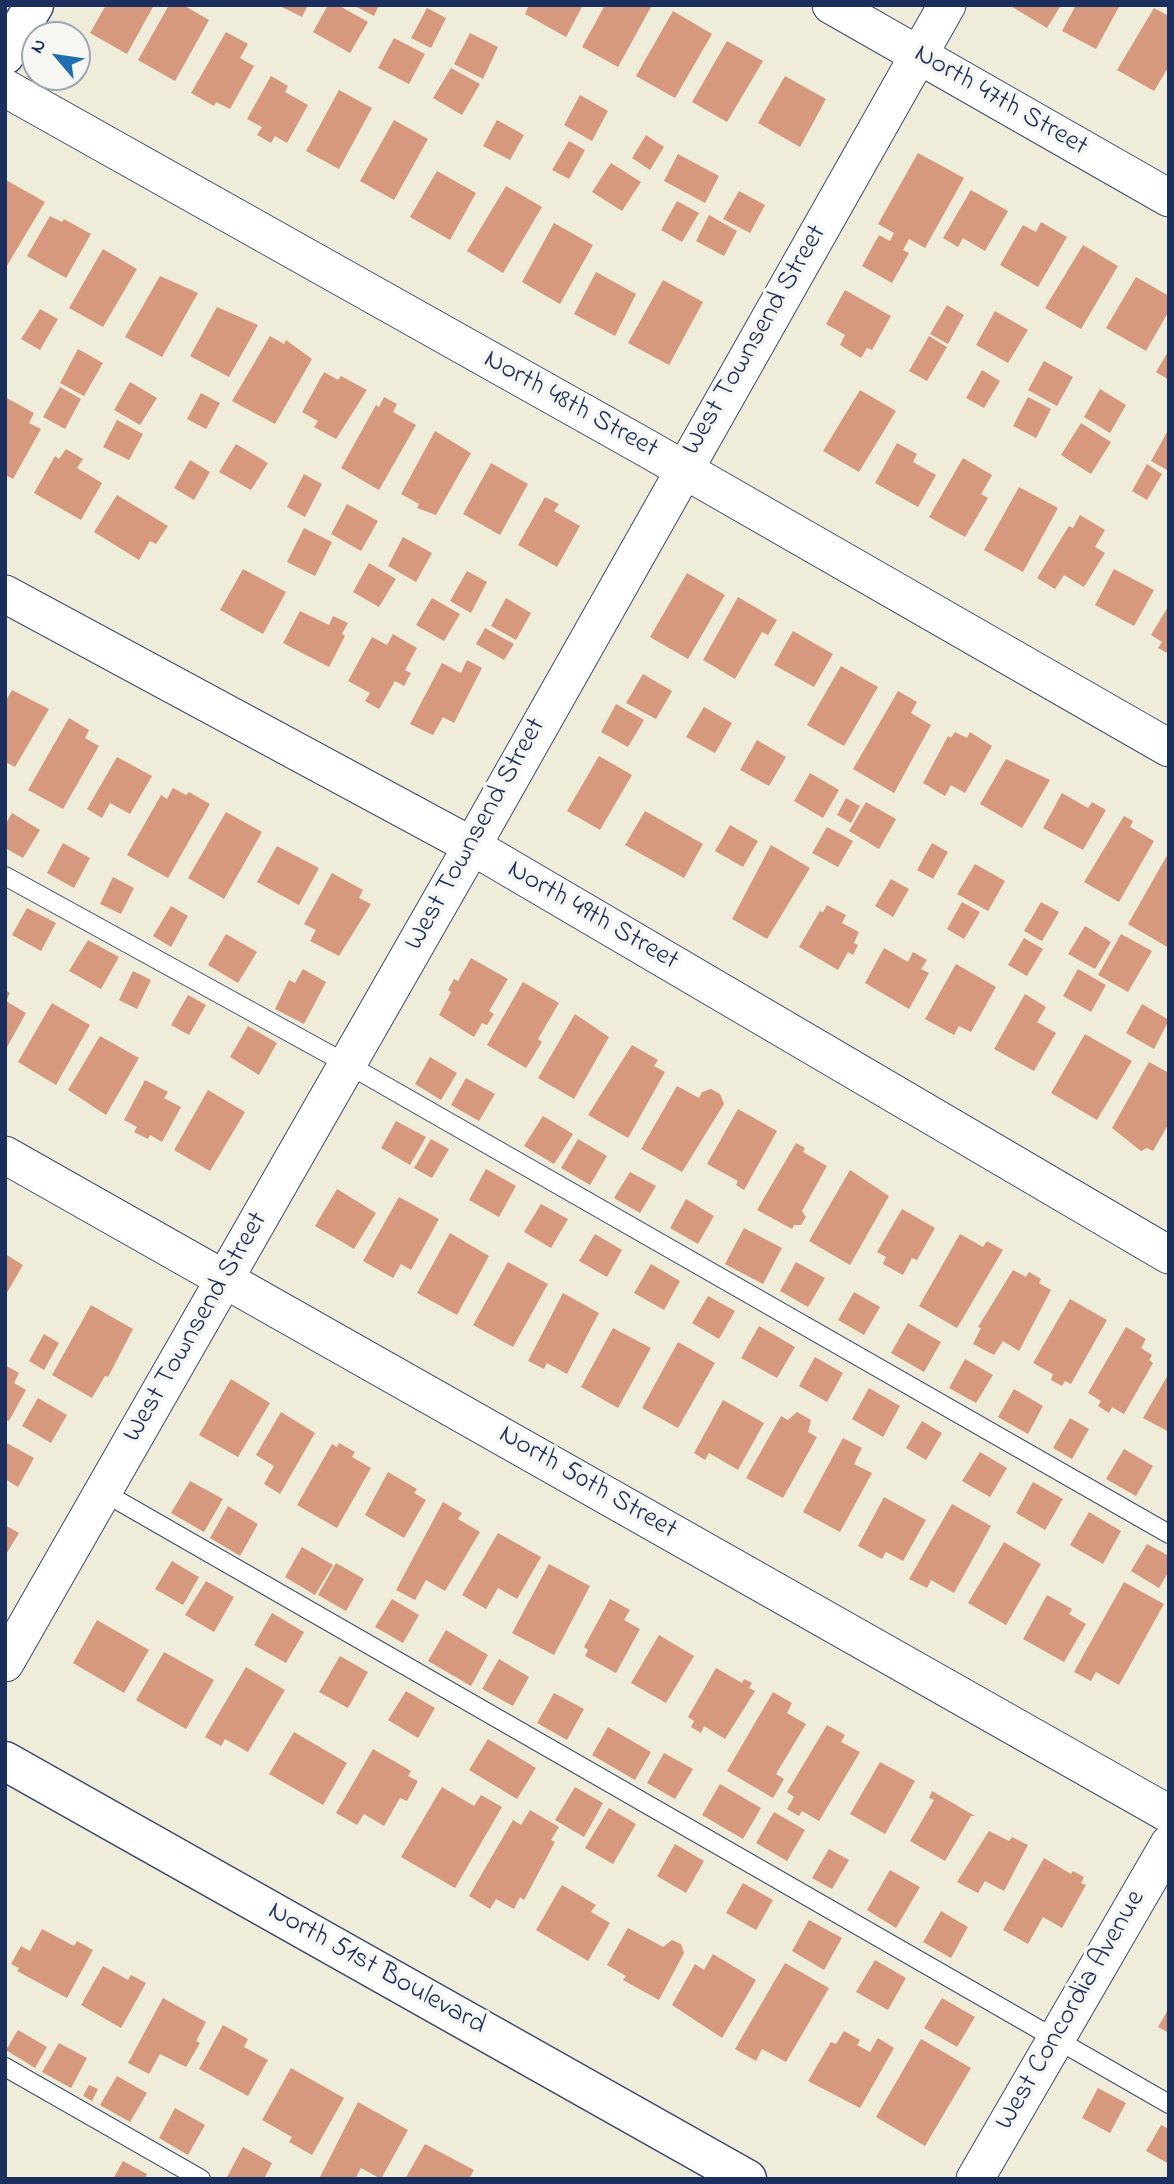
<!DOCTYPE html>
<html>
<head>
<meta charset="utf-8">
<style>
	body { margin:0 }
	#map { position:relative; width:1174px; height:2184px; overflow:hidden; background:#f0ecda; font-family:"Indie Flower",sans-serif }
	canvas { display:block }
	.frame { position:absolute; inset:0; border:7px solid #1b2f5e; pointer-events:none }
	.north { position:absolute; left:21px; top:21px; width:70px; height:70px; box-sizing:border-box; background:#f6f6f2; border:2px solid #9ea6b7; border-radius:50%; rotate:299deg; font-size:19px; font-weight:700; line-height:28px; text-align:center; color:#1b2f5e }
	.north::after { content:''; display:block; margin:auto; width:24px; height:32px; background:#1f6fb2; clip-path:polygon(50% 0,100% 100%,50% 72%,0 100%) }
</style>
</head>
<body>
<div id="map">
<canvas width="1174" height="2184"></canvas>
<div class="frame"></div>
<div class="north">N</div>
</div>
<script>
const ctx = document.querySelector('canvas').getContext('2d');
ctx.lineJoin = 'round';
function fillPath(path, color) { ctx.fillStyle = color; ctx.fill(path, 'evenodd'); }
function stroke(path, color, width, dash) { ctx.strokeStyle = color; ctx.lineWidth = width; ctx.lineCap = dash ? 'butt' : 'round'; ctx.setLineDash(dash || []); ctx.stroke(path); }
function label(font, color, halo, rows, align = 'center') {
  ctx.font = font + ' "Indie Flower",sans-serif'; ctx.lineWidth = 7; ctx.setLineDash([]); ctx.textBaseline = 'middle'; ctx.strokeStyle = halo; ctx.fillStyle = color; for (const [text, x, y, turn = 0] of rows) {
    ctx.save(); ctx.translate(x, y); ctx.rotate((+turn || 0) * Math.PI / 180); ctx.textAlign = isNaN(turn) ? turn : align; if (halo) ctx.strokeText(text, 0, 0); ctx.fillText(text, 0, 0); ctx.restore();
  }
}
const building = new Path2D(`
	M106 5H154L127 54 90 33Z
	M169 5H183L209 20 175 81 138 60Z
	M278 5H308L302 17Z
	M328 5H338L368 22 350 53 313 32Z
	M353 5H379L374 16Z
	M529 5H583L566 37 525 14Z
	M605 5H652L618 67 582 47Z
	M1009 5H1061L1047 28Z
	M1076 5H1120L1096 49 1062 31Z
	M427 8 446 18 431 48 411 38Z
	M1154 8 1169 16V66L1154 91 1117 70Z
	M673 11 712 34 675 98 636 76Z
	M226 32 248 44 240 58 254 66 230 109 216 102 214 106 191 93Z
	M470 33 498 47 483 79 454 64Z
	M394 38 425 54 409 84 378 68Z
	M727 41 763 61 727 122 692 102Z
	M451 68 480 84 462 115 433 98Z
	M271 76 288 86 285 92 308 105 287 143 275 136 271 143 257 135 262 127 247 119Z
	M785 76 826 99 800 147 758 123Z
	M339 90 372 108 339 169 306 151Z
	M580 95 608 111 592 141 564 125Z
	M394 120 428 139 394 200 360 181Z
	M497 120 524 135 510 160 483 146Z
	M646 135 664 147 650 170 632 158Z
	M569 141 585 150 569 179 552 170Z
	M918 153 964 178 925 248 909 239 903 250 909 253 892 283 862 266 879 235 890 241 894 233 878 224Z
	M678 154 719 176 705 203 664 181Z
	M611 163 641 182 622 211 592 192Z
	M437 171 476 193 450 240 410 217Z
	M6 180 45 202 5 269V182Z
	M506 186 542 207 503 273 467 251Z
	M971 190 1008 211 985 251 963 238 958 247 943 238Z
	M739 191 765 205 750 233 723 219Z
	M677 201 699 213 682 242 661 230Z
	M709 215 737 231 724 256 696 241Z
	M50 216 62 222 64 219 91 234 66 278 27 256Z
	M1041 222 1067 237 1038 287 1000 265 1023 225 1036 232Z
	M554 223 593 245 560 304 522 282Z
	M1083 245 1118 266 1081 329 1045 308Z
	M103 249 137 269 103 327 69 308Z
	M596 272 636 294 615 336 574 314Z
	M160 276 198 293 162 357 125 337Z
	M1136 277 1169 296V311L1146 351 1106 328Z
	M663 280 703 302 669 365 628 343Z
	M845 290 891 316 872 350 867 348 861 358 840 345 845 335 826 324Z
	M947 305 964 315 948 344 930 334Z
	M217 307 258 325 229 377 190 356Z
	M40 309 58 319 40 350 21 339Z
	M995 311 1028 330 1008 363 976 345Z
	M270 336 284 344 286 340 312 359 275 424 232 401Z
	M929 336 947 347 927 381 909 371Z
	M78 349 103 363 84 396 60 383Z
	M1169 350V380L1156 372Z
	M1044 361 1073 377 1057 406 1028 390Z
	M982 370 1000 381 984 408 966 398Z
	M324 372 338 380 341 376 367 390 336 439 314 427 318 421 302 412Z
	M130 382 157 398 140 425 114 410Z
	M60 387 81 399 65 429 43 417Z
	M1100 389 1126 405 1110 433 1084 417Z
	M860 390 896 411 859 472 823 451Z
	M201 393 220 403 206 429 187 419Z
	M5 397 34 413 29 423 41 429 13 479 5 475Z
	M384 397 397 404 393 412 416 425 379 490 341 468 376 405 379 407Z
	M1028 397 1051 409 1036 438 1013 426Z
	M117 420 143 434 129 460 103 447Z
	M1081 423 1111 442 1091 474 1061 455Z
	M435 431 471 453 436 515 417 508 419 504 401 494Z
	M1167 432 1169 433 1167 470 1151 461Z
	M897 443 917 454 913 462 936 475 918 507 875 483Z
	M236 444 268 463 251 490 219 472Z
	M66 449 83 459 77 468 102 483 81 520 34 493 55 456 59 459Z
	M963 458 992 475 981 494 988 498 965 537 929 517Z
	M190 460 210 472 194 500 174 488Z
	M491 463 528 484 500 535 463 514Z
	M1147 464 1162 474 1147 500 1132 491Z
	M304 474 322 484 305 517 287 507Z
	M1019 487 1058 508 1023 572 984 550Z
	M117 495 168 526 156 544 150 541 139 560 94 532Z
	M545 497 559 504 554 511 580 526 557 567 518 545Z
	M347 504 378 521 361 551 331 534Z
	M1080 515 1105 530 1095 547 1105 553 1084 587 1064 575 1055 589 1037 578 1069 526 1073 528Z
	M304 528 332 542 315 576 287 562Z
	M403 537 432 553 416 582 388 566Z
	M369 563 396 579 379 607 353 592Z
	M243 569 286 592 263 634 220 610Z
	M1114 569 1154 590 1134 626 1095 605Z
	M467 571 487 582 471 613 450 601Z
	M687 573 725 595 688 659 650 637Z
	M738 597 777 620 768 635 762 632 735 679 703 660Z
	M432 598 460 614 444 641 416 625Z
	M506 598 531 613 516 640 491 626Z
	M1169 605V654L1158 648 1162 642 1151 635Z
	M300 611 329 625 333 616 348 623 342 634 345 636 329 667 283 643Z
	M485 628 514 644 504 660 476 644Z
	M793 631 833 654 814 687 774 665Z
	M393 634 417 648 405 670 411 673 404 686 395 681 379 709 365 701 370 693 348 681 372 637 387 645Z
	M467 660 482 668 454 723 443 717 433 735 410 724 442 663 461 673Z
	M841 666 878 687 844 746 807 725Z
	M643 674 672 691 656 719 626 703Z
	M12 690 49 709 15 767 5 762V702Z
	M898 691 917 702 911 713 931 725 894 793 853 769Z
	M616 704 644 720 628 747 601 732Z
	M704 707 732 723 715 753 686 737Z
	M69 718 89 730 85 738 99 746 63 809 28 790Z
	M955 732 967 738 970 732 992 746 965 793 951 785 945 796 923 783 948 736 951 738Z
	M757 740 786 757 769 786 740 770Z
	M599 756 632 775 600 830 567 811Z
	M117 757 152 776 130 814 110 803 102 818 87 809Z
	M1006 759 1050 780 1022 828 980 804Z
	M810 773 839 790 823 818 794 801Z
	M173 788 186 795 189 792 210 804 168 878 127 855 161 795 167 799Z
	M1062 793 1088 808 1092 802 1106 810 1083 850 1043 828Z
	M846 798 860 806 851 823 837 815Z
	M866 802 896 819 879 849 849 831Z
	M645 811 703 844 684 878 625 845Z
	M226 812 262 832 224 899 188 878Z
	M12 813 40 830 23 858 5 848V825Z
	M1124 816 1133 821 1130 827 1154 841 1119 902 1084 882Z
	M730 825 758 841 743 867 715 851Z
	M827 827 853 841 838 867 812 853Z
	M63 843 90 858 74 888 47 873Z
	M932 843 948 852 933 879 917 870Z
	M771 845 810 868 767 939 732 919Z
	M277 846 319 868 299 905 257 882Z
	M1169 852V948L1128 924Z
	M975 864 1005 881 988 911 957 894Z
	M332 873 363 890 359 898 371 904 339 956 310 941 316 930 304 924Z
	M113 877 134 888 121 914 100 904Z
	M891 879 909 889 893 917 875 906Z
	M962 902 980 912 964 939 947 929Z
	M1041 902 1059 912 1042 941 1024 931Z
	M827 905 846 915 842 923 859 932 854 943 858 945 853 955 848 952 838 970 799 947 820 911 823 912Z
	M171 906 188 916 171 947 153 936Z
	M27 908 56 923 41 951 12 935Z
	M1085 926 1111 942 1095 969 1068 954Z
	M226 934 257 952 238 983 208 965Z
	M1121 934 1152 951 1128 992 1098 975Z
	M1024 938 1043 949 1027 976 1008 965Z
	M88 940 119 957 101 989 69 971Z
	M884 948 908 962 913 952 927 960 921 969 929 973 909 1009 865 983Z
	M471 958 508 979 489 1011 494 1014 487 1025 482 1023 474 1037 439 1015 451 992 448 990 454 979 458 981Z
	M956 964 996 987 971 1032 959 1026 954 1035 925 1019Z
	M303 969 326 982 304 1024 275 1009 289 980 295 983Z
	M1078 969 1106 985 1091 1012 1063 996Z
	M133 971 151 980 137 1009 119 1000Z
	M523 982 559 1003 538 1039 542 1042 526 1068 487 1045Z
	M5 990 10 993 6 1001 26 1013 7 1047Z
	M1025 994 1046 1007 1037 1022 1056 1033 1034 1071 994 1049Z
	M188 995 206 1005 189 1035 171 1025Z
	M52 1003 90 1025 56 1085 18 1062Z
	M1142 1004 1169 1020 1154 1049 1126 1033Z
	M575 1014 609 1037 574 1099 538 1078Z
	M248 1026 277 1043 259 1075 230 1057Z
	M1085 1034 1132 1061 1097 1120 1051 1093Z
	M100 1036 139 1058 106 1115 68 1090Z
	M632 1045 658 1060 654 1066 665 1072 628 1138 588 1115Z
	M430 1057 457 1073 441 1100 415 1084Z
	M1149 1062 1169 1073V1123L1153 1151 1147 1148 1141 1151 1112 1128Z
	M466 1078 495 1094 479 1121 451 1105Z
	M145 1080 168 1092 164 1098 181 1107 162 1142 150 1135 148 1139 134 1132 137 1127 124 1120Z
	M677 1086 699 1098 702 1092 711 1089 720 1094 724 1104 682 1172 641 1149Z
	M208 1090 245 1112 210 1171 174 1150Z
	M738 1109 777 1131 744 1190 736 1185 738 1181 707 1164Z
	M543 1116 573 1134 554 1164 524 1146Z
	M396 1121 426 1137 410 1165 381 1148Z
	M431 1139 449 1149 432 1178 414 1168Z
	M578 1139 607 1156 590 1185 561 1168Z
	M796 1143 805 1148 803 1152 827 1166 802 1211 806 1217 801 1225H794L792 1229 757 1210Z
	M486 1169 516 1186 499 1217 469 1200Z
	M850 1170 889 1196 850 1265 809 1241Z
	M630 1172 656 1186 640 1213 614 1198Z
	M337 1189 376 1213 354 1249 315 1226Z
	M399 1197 439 1219 411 1270 401 1264 393 1278 363 1261Z
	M686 1199 714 1216 698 1244 670 1228Z
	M541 1204 568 1219 551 1248 524 1232Z
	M902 1209 935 1228 917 1260 912 1258 903 1275 883 1264 886 1257 877 1252Z
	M744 1228 782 1248 763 1284 725 1264Z
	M450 1233 489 1256 457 1315 417 1293Z
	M595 1234 622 1250 607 1277 579 1261Z
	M960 1234 983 1247 987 1241 1003 1250 957 1328 919 1306Z
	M5 1254 23 1265 5 1296Z
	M508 1262 548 1284 513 1347 473 1325Z
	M796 1262 825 1278 808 1307 780 1291Z
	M651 1264 680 1281 664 1310 634 1293Z
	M1013 1270 1026 1277 1029 1272 1041 1279 1039 1283 1051 1290 1019 1351 1003 1341 994 1355 973 1344 981 1328 978 1327Z
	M854 1292 880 1307 864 1335 838 1320Z
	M563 1293 599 1313 567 1374 547 1363 544 1369 528 1361Z
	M708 1296 735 1311 719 1339 692 1323Z
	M1070 1299 1107 1320 1071 1384 1065 1381 1062 1386 1051 1380 1053 1374 1033 1363Z
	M91 1305 133 1329 108 1377 105 1376 92 1398 52 1375Z
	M908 1323 941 1342 924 1372 891 1353Z
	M759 1326 795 1347 777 1378 741 1358Z
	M1126 1327 1146 1339 1141 1348 1152 1355 1149 1360 1153 1363 1124 1414 1112 1407 1109 1413 1098 1406 1101 1401 1088 1393Z
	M613 1328 651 1348 618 1408 581 1387Z
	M44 1334 59 1343 44 1370 29 1361Z
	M678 1342 715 1363 678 1428 642 1408Z
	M815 1357 843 1373 827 1402 799 1386Z
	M965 1359 993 1375 976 1403 949 1388Z
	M5 1365 19 1373 14 1383 26 1390 9 1421 5 1420Z
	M1169 1373V1432L1143 1418Z
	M231 1379 270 1403 238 1457 199 1435Z
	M869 1388 900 1406 883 1437 852 1419Z
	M1014 1389 1043 1406 1028 1434 998 1417Z
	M38 1398 67 1415 51 1443 22 1426Z
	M723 1400 764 1423 738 1470 709 1453 705 1460 694 1453Z
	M281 1412 315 1433 280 1494 264 1484 274 1466 256 1455Z
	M797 1412 811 1420 808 1432 817 1437 783 1498 746 1478 781 1416 788 1420Z
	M1070 1418 1089 1429 1072 1459 1053 1448Z
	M922 1421 942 1433 926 1460 906 1448Z
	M843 1438 862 1448 854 1464 872 1473 840 1532 803 1512Z
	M5 1442 34 1458 18 1487 5 1479Z
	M339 1443 355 1452 352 1457 371 1468 337 1528 297 1505 332 1444 337 1447Z
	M1124 1449 1153 1466 1136 1496 1106 1479Z
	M980 1452 1007 1468 990 1497 962 1481Z
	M388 1472 417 1489 414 1493 426 1500 404 1538 365 1515Z
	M190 1481 223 1499 204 1532 171 1513Z
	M1033 1482 1063 1499 1045 1530 1016 1513Z
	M884 1497 926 1520 903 1561 886 1552 882 1559 858 1546Z
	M443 1502 462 1513 458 1519 480 1532 445 1591 426 1580 415 1600 396 1590Z
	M952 1504 991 1526 954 1593 931 1580 927 1588 909 1579Z
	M228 1506 258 1524 240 1556 210 1538Z
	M1089 1512 1121 1531 1103 1564 1070 1545Z
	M5 1525 19 1533 5 1556Z
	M498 1533 541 1557 517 1599 498 1588 486 1609 462 1595Z
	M1004 1542 1041 1564 1006 1625 968 1603Z
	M1147 1544 1169 1556V1571L1159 1588 1131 1571Z
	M302 1547 333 1565 315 1595 285 1577Z
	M172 1561 199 1577 183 1605 155 1589Z
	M336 1563 364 1579 346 1611 318 1595Z
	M549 1564 590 1586 554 1655 512 1633Z
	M206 1581 234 1597 214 1632 185 1615Z
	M1124 1582 1164 1604 1119 1685 1096 1672 1091 1681 1074 1672Z
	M1047 1595 1072 1609 1069 1614 1086 1624 1064 1662 1023 1639Z
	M392 1599 419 1615 403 1643 375 1627Z
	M610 1599 630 1610 624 1620 640 1629 616 1673 585 1656 588 1650 584 1647Z
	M272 1613 304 1632 286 1663 254 1645Z
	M97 1620 149 1650 124 1693 73 1663Z
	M446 1630 488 1655 471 1686 428 1661Z
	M659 1635 694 1656 666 1703 631 1683Z
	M164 1652 214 1680 186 1729 136 1700Z
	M340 1656 368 1672 348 1708 319 1692Z
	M499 1659 529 1677 513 1706 482 1689Z
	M246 1667 285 1690 248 1752 225 1739 221 1746 205 1737Z
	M716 1668 742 1683 744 1679 752 1683 749 1688 755 1691 725 1739 704 1726 701 1733 691 1727 694 1721 688 1717Z
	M406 1691 435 1708 418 1738 388 1720Z
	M773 1692 792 1703 787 1713 806 1724 776 1774 784 1779 773 1798 727 1771Z
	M554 1693 584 1709 567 1740 537 1723Z
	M827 1725 845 1735 841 1742 860 1752 819 1821 802 1811 799 1816 787 1809 794 1797 787 1792Z
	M608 1727 651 1752 635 1780 592 1755Z
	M294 1732 347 1763 323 1805 269 1774Z
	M488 1739 536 1768 517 1799 469 1770Z
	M373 1749 411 1771 408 1776 418 1781 407 1801 400 1798 384 1826 364 1814 357 1825 336 1813Z
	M664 1753 693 1769 675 1799 647 1783Z
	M880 1762 915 1781 885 1834 850 1814Z
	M720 1784 761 1808 743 1839 702 1815Z
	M442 1787 474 1806 481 1795 502 1807 455 1888 401 1857Z
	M575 1787 603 1803 584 1837 555 1820Z
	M932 1791 975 1816H971L945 1861 910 1841 934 1800 929 1798Z
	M609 1808 636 1824 613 1864 585 1848Z
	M530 1810 559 1827 551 1840 555 1842 524 1900 520 1897 514 1909 496 1899 490 1909 469 1896 513 1820 521 1825Z
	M774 1812 805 1830 787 1861 756 1843Z
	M989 1831 1009 1841 1012 1837 1028 1845 1004 1891 985 1881 978 1893 957 1882Z
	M675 1844 704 1861 686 1893 657 1876Z
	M829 1849 849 1860 832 1889 812 1878Z
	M1044 1858 1071 1874 1073 1871 1084 1877 1081 1883 1086 1885 1062 1928 1043 1917 1028 1944 1003 1930Z
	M890 1870 920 1887 896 1928 867 1910Z
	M743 1883 773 1900 756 1930 726 1913Z
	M562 1885 596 1905 591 1912 610 1923 588 1961 536 1930Z
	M941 1911 968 1927 951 1958 923 1942Z
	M809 1920 842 1938 824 1970 792 1951Z
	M628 1928 663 1947 672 1940 681 1944 684 1953 659 2000 623 1980 626 1976 607 1965Z
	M42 1929 74 1946 77 1941 93 1950 67 1998 17 1971 19 1968 11 1964 21 1946 30 1951Z
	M713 1954 756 1980 722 2038 672 2005 695 1964 704 1970Z
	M875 1960 906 1978 888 2010 856 1992Z
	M785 1963 829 1988 786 2062 762 2049 756 2061 735 2049Z
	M103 1966 128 1980 131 1975 146 1983 121 2028 81 2005Z
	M163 1998 206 2022 196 2041 200 2043 186 2067 160 2054 149 2074 128 2063Z
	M942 1998 975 2017 957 2047 924 2028Z
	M1169 2008V2033L1158 2027Z
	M223 2025 248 2039 244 2047 268 2060 248 2096 199 2069Z
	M18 2030 47 2047 35 2068 6 2050Z
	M844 2031 860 2040 857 2045 870 2052 878 2038 894 2048 860 2108 808 2081 831 2042 836 2044Z
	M921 2039 971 2068 925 2146 876 2117Z
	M59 2043 87 2058 71 2088 42 2072Z
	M291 2068 344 2098 312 2155 289 2142 292 2137 262 2120Z
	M117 2076 147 2093 130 2122 100 2105Z
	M89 2085 98 2089 92 2101 83 2096Z
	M1098 2088 1126 2103 1110 2133 1082 2118Z
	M358 2102 408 2130 381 2179 361 2168 355 2179H319Z
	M175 2108 205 2125 188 2155 159 2138Z
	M1161 2125 1169 2129V2164L1146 2151Z
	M425 2144 474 2170 469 2179H405Z
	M243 2147 272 2163 264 2179H226Z
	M123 2161 147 2174 145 2179H113Z`);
const lane = new Path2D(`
	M5 876 347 1064 1169 1534
	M103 1492 1169 2104
	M5 2067 201 2179`);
const street = new Path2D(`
	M831 5 1169 198
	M5 88 648 449 1169 748
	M5 594 472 846 1169 1255
	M5 1155 1169 1814
	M5 1663 472 846 947 5
	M975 2179 1169 1844`);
const secondary = new Path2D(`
	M5 55 34 5
	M5 1761 747 2179`);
const streetNames = [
	["North 47th Street",1000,102,30],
	["West Townsend Street",756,341,-60],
	["North 48th Street",570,406,29],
	["West Townsend Street",477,835,-61],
	["North 49th Street",592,917,30],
	["West Townsend Street",197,1328,-60],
	["North 50th Street",587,1484,30],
	["North 51st Boulevard",376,1970,29],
	["West Concordia Avenue",1072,2011,-60]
];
fillPath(building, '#d6997d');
stroke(lane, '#3b4b71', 20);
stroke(street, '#3b4b71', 39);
stroke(secondary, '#3b4b71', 41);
stroke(lane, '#fff', 18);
stroke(street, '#fff', 37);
stroke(secondary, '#fff', 38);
label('28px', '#1b2f5e', '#f6f6f2', streetNames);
</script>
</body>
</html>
